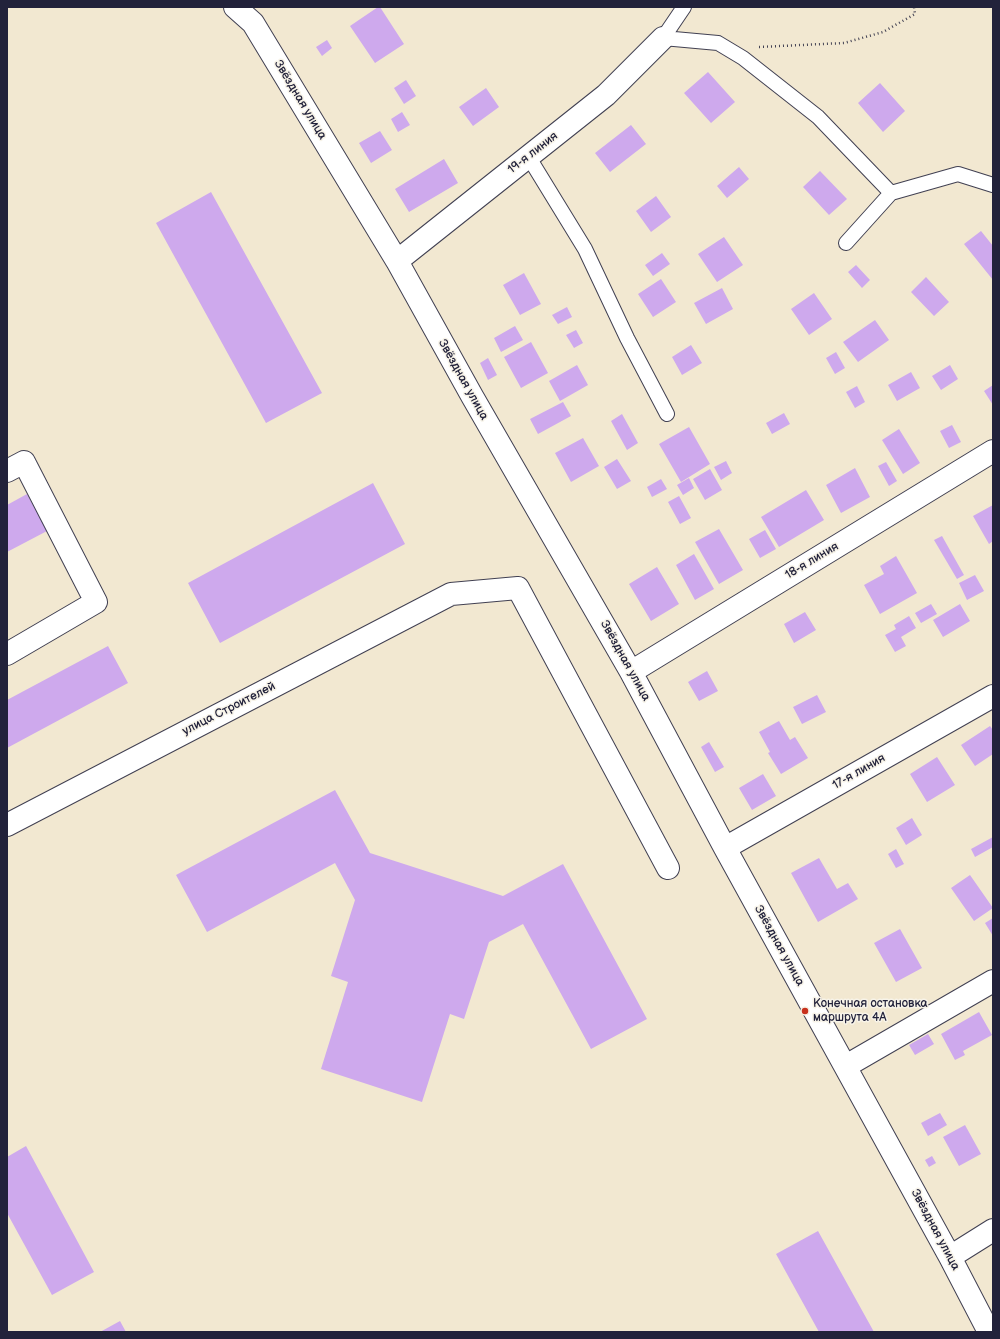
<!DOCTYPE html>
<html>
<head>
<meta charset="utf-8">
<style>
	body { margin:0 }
	#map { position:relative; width:1000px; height:1339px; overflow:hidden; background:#f2e8d1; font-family:"Balsamiq Sans",sans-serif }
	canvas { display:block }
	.frame { position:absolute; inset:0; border:8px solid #22223b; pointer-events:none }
</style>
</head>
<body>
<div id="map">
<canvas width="1000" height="1339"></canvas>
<div class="frame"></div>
</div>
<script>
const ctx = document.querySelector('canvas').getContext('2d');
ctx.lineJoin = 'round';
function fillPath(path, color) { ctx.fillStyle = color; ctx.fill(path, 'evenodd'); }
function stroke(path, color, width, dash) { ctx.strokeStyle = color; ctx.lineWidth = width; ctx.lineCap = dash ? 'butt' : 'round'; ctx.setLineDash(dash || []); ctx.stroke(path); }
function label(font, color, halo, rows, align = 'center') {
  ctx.font = font + ' "Balsamiq Sans",sans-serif'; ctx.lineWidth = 3; ctx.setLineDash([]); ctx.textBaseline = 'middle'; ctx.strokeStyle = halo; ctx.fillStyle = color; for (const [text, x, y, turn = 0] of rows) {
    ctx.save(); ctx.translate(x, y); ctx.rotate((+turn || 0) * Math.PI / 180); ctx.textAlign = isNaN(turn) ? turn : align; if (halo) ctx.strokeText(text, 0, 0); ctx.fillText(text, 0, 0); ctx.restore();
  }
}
const building = new Path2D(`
	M378 7H380L404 44 375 63 350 26Z
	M327 40 332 48 322 56 316 47Z
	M708 72 735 102 711 123 684 93Z
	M406 80 416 96 404 104 394 88Z
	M880 83 905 111 883 132 858 103Z
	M486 88 499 107 473 126 459 107Z
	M402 112 410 125 398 132 391 119Z
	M631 125 646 144 610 172 595 153Z
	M380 131 392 150 371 163 359 143Z
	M444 159 458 183 409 212 395 189Z
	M739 167 749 179 727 198 717 186Z
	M820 171 847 199 829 215 803 187Z
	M211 192 322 393 266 423 156 223Z
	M656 196 671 217 651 232 636 211Z
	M981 231 993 246V280L964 244Z
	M724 237 743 265 717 282 698 254Z
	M662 253 670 264 653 276 645 265Z
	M856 265 870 280 862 288 848 272Z
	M524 273 541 304 520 315 503 285Z
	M926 277 949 302 934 316 911 292Z
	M661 279 676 302 653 317 638 294Z
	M722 288 733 309 706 324 694 303Z
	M814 293 832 319 809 335 791 309Z
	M567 307 572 317 558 324 552 315Z
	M875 320 889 340 858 362 843 342Z
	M515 326 523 340 501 352 494 338Z
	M576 330 583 343 574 348 566 335Z
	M531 342 548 373 521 388 504 357Z
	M691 345 702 363 682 375 672 357Z
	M836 352 845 368 835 374 826 358Z
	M488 358 497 375 488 380 480 363Z
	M577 365 588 385 560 401 549 381Z
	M950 365 958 379 941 390 932 376Z
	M911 372 920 388 897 401 888 385Z
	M993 385V405L984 391Z
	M857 386 865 402 855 408 846 392Z
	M563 402 571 416 538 434 530 419Z
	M784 413 790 424 772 434 766 423Z
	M622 414 638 443 627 450 611 421Z
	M952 425 961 442 949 448 940 431Z
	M689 427 710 464 681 482 659 444Z
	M899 429 920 463 903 474 882 440Z
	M583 438 599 466 571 482 555 453Z
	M617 459 631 481 617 489 604 467Z
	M726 461 732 473 721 480 714 467Z
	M886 462 897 481 889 486 878 466Z
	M855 468 870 497 841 513 826 485Z
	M710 469 722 490 705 500 693 479Z
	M689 478 694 488 683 495 677 485Z
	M661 479 667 489 652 497 647 487Z
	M373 483 405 544 220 643 188 583Z
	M806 490 824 520 779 547 761 517Z
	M27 494 47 531 7 552V505Z
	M679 496 691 518 680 524 668 502Z
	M993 505V541L989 544 973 516Z
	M719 529 743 570 719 584 695 542Z
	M765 530 776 549 760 558 749 539Z
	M942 536 964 575 957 579 934 540Z
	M694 554 714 589 695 600 676 565Z
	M896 556 917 593 880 614 864 585 884 574 880 566Z
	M657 567 679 604 651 621 629 584Z
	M975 575 984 591 967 600 959 583Z
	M931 604 937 614 921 623 915 613Z
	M960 604 970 621 943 637 933 620Z
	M805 612 816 630 794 643 784 624Z
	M909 616 916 628 901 637 906 646 895 652 885 635 896 629 894 625Z
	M108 646 128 683 7 748V700Z
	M707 671 718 691 699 701 688 682Z
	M817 695 826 712 802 724 793 707Z
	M779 721 790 740 795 737 808 758 781 774 768 753 770 752 759 732Z
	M990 726 993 730V754L975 766 961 745Z
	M709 742 724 767 715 772 701 747Z
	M937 757 955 785 927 802 910 774Z
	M763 774 776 796 752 810 739 788Z
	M335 790 370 853 503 896 563 864 647 1019 591 1049 523 924 489 942 464 1019 450 1014 422 1102 321 1069 348 982 331 976 355 900 335 863 207 932 176 875Z
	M912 818 922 835 906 845 896 828Z
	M993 837V847L975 857 971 849Z
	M896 849 904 864 896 868 888 854Z
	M819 858 837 889 848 883 858 899 818 922 791 873Z
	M970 875 993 908 974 921 951 888Z
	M993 918V936L985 923Z
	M900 929 922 968 896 982 874 943Z
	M979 1012 992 1035 963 1051 965 1055 955 1060 941 1034Z
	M928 1034 934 1044 915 1055 909 1045Z
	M940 1113 947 1125 928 1136 921 1123Z
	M965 1125 981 1154 959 1166 943 1137Z
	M26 1146 94 1272 52 1295 7 1213V1157Z
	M932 1156 936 1163 929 1167 925 1160Z
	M818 1231 874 1332H819L776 1254Z
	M120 1321 126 1332H100Z`);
const path = new Path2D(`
	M759 47 844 43 883 32 915 14 914 7`);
const lane = new Path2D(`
	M684 7 663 38 718 43 743 58 818 117 891 193
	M528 156 585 249 627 338 667 414
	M846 243 891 193 958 174 993 185`);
const street = new Path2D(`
	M235 7 253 23 397 261 472 396 631 672 725 848 950 1257 989 1332
	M397 261 606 95 663 38
	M7 471 24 462 96 602 7 654
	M631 672 993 451
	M7 825 451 594 518 588 668 868
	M725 848 993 696
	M846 1066 993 981
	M950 1257 993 1230`);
const markers = [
	[805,1011,4,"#c8321e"]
];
const streetNames = [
	["Звёздная улица",300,100,59],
	["19-я линия",533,153,-38],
	["Звёздная улица",463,380,61],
	["18-я линия",812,561,-31],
	["Звёздная улица",625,661,61],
	["улица Строителей",229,709,-27],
	["17-я линия",859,772,-30],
	["Звёздная улица",779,946,61],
	["Звёздная улица",935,1230,62]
];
const poiNames = [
	["Конечная остановка",813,1004],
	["маршрута 4А",813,1018]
];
fillPath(building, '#cea9ed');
stroke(lane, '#414052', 16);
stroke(street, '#414052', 24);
stroke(path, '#414052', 2.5, [1, 3]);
stroke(lane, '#fff', 14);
stroke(street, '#fff', 22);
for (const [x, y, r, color] of markers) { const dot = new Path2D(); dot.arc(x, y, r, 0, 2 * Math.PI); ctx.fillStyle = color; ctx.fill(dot); stroke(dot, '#f7f3e8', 1.5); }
label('12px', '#22223b', '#f7f3e8', streetNames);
label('12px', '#22223b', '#f7f3e8', poiNames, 'left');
</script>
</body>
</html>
